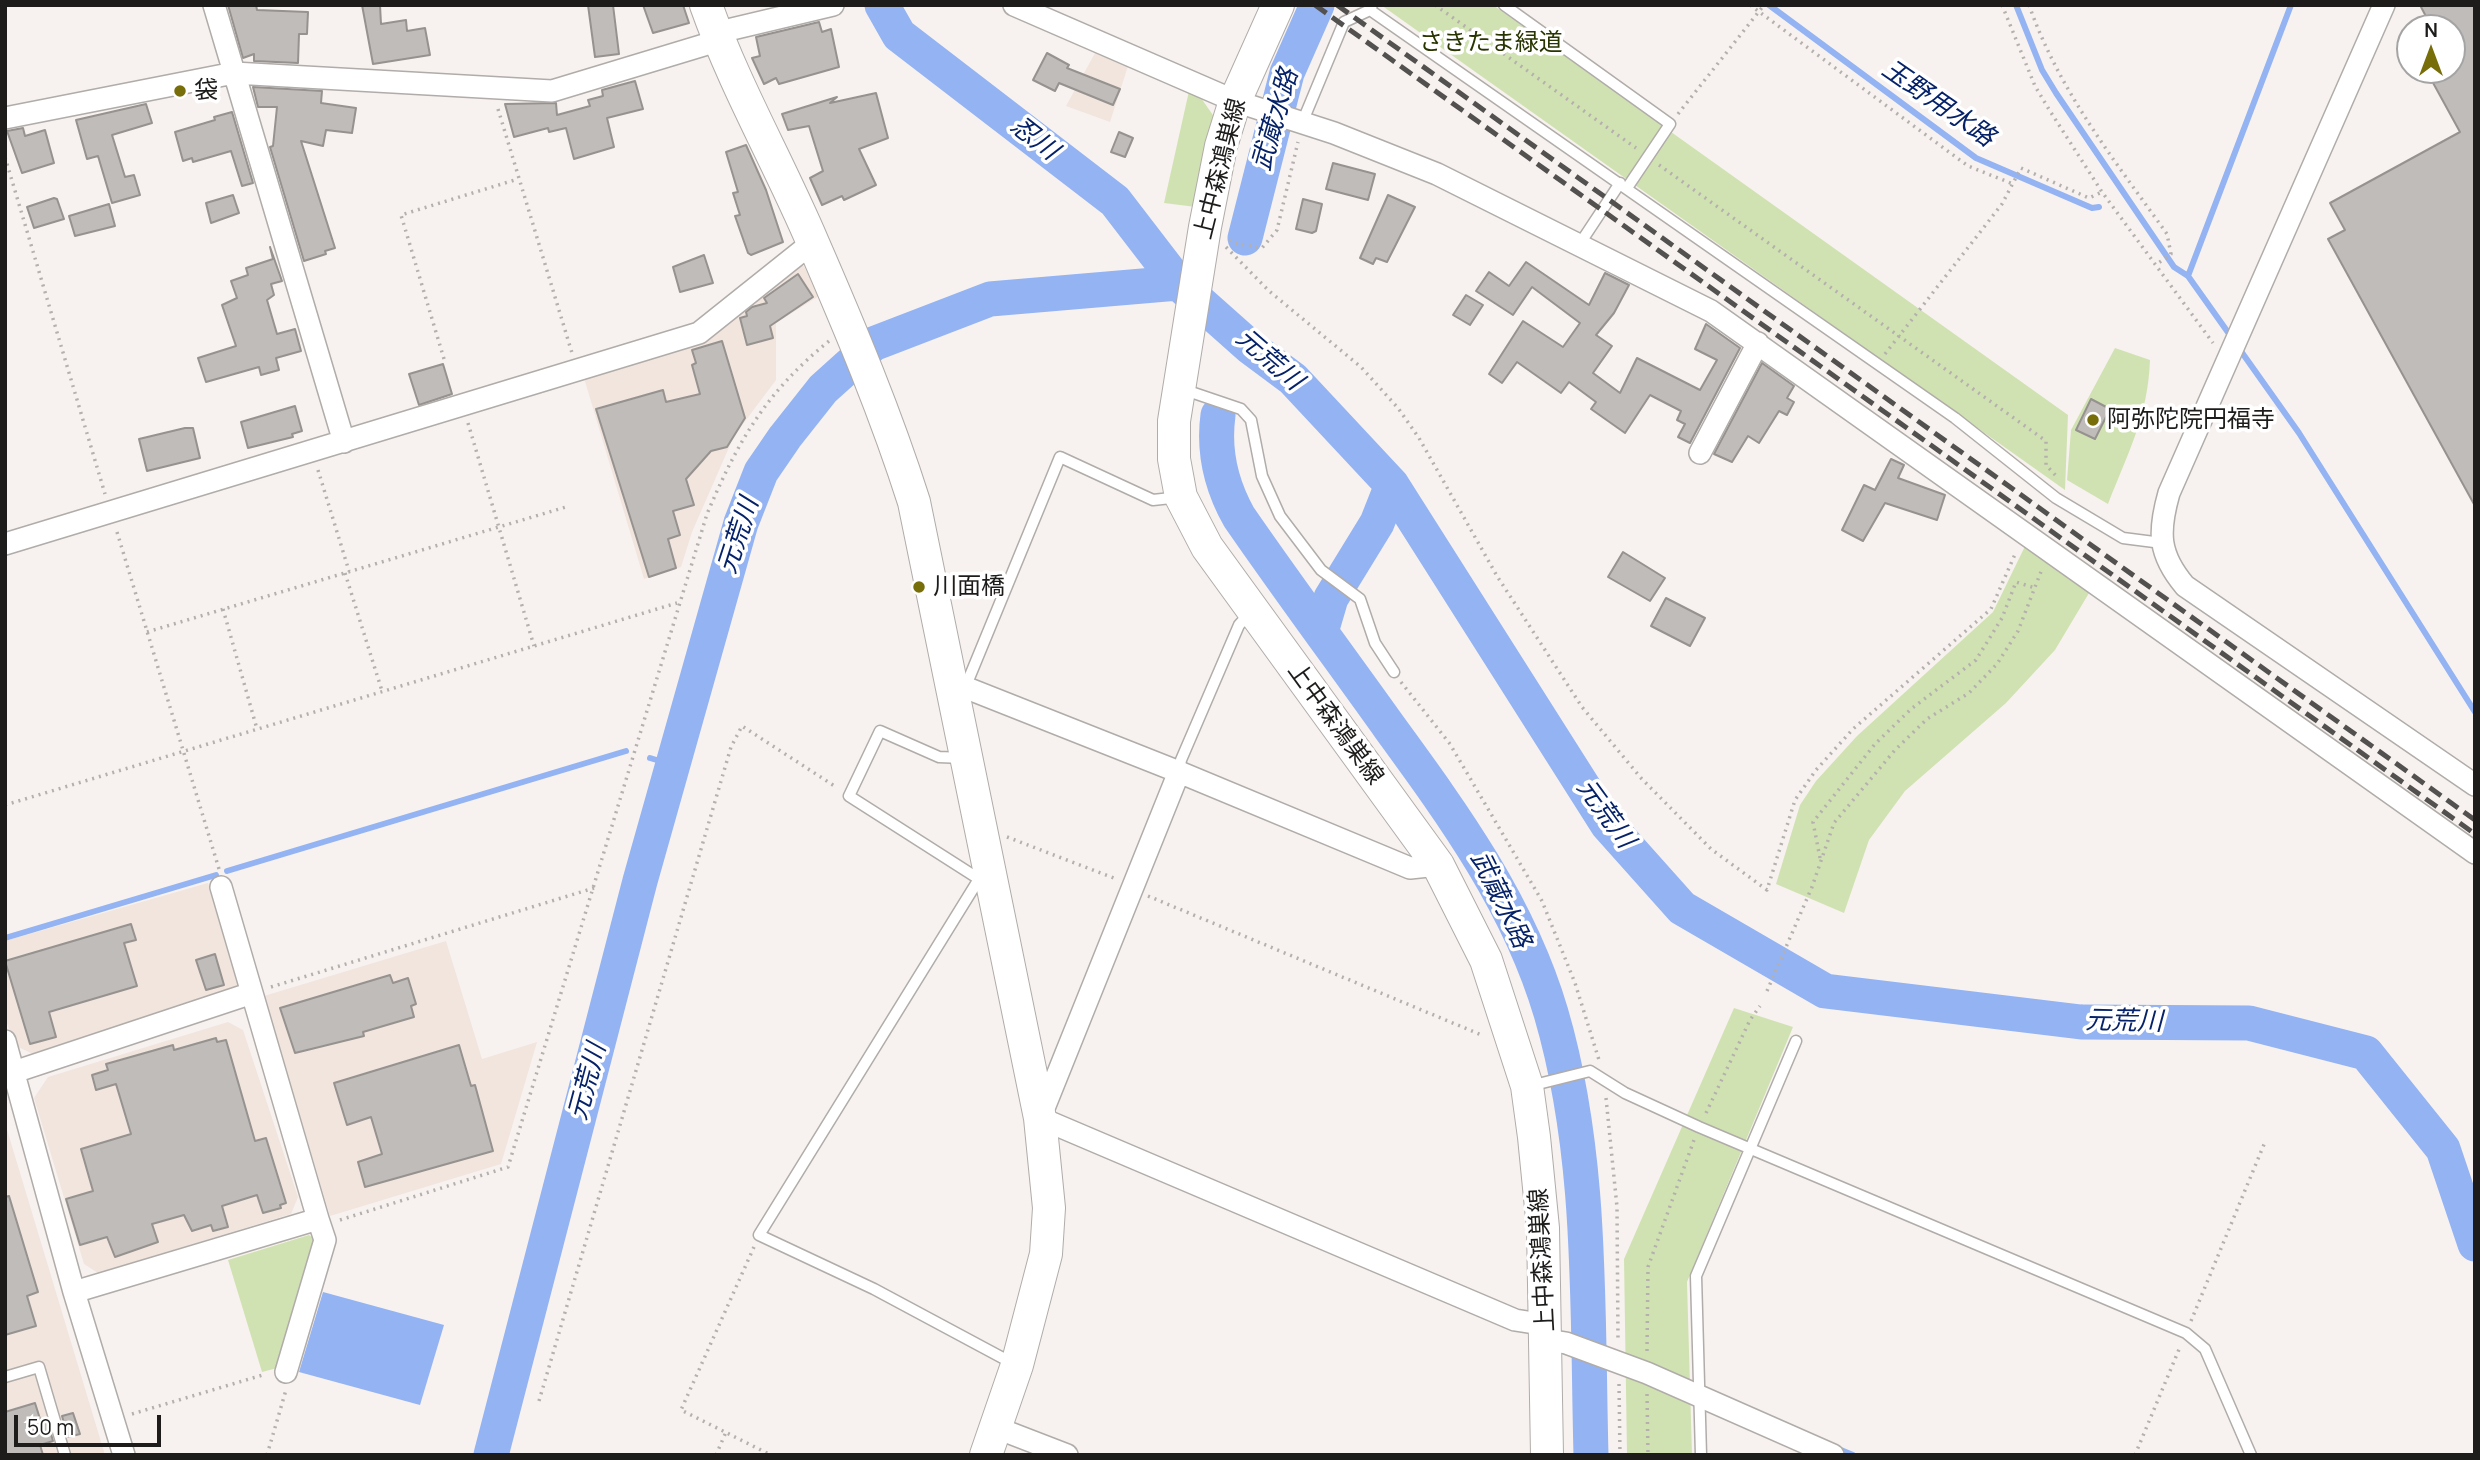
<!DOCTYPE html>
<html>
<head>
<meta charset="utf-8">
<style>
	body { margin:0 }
	#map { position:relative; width:2480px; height:1460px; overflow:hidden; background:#f7f2ef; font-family:Manrope,sans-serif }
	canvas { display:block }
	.frame { position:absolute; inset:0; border:7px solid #1d1c1b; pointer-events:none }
	.north { position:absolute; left:2396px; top:14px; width:70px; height:70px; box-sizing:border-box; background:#fff; border:2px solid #a5a4a4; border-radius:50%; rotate:0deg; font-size:19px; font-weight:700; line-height:28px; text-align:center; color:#1d1c1b }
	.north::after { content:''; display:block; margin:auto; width:24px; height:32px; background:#776d09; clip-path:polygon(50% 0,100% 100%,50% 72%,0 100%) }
	.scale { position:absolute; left:14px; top:1415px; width:147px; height:32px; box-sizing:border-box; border:4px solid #1d1c1b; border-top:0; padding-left:9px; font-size:21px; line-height:24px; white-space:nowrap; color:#1d1c1b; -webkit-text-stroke:5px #fff; paint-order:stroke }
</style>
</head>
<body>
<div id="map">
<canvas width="2480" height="1460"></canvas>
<div class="frame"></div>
<div class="north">N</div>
<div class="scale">50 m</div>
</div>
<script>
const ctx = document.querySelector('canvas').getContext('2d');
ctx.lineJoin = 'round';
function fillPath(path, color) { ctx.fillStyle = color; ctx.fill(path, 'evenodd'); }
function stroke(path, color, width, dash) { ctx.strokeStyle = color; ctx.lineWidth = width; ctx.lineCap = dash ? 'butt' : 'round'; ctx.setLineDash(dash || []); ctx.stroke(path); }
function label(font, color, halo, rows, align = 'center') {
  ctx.font = font + ' Manrope,"Noto Sans JP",sans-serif'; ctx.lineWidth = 7; ctx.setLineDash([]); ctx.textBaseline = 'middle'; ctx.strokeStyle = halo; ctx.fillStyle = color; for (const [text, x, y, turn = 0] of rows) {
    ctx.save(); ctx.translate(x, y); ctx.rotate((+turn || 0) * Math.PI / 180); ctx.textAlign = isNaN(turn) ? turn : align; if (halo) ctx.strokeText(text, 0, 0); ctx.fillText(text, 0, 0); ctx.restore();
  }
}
const built = new Path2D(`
	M1095 53 1128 66 1110 122 1066 106Z
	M798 265 804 266 819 296 776 323V380L734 436 692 532 681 567 644 579 584 378 699 343Z
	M208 883 241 990 33 1054 14 1045 5 1017V941Z
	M446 941 482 1059 537 1042 501 1164 330 1216 264 996Z
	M228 1022 243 1030 298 1197 291 1214 98 1273 84 1264 34 1098 48 1077Z
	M5 1123 105 1455H5Z`);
const green = new Path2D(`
	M1381 5H1493L2068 415 2065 490Z
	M1189 91 1201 98 1215 118 1196 207 1164 203Z
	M2115 348 2150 360C2148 416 2128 453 2108 504L2067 480 2071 430Z
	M2028 540 2092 588 2055 650 2006 703 1905 791 1869 840 1844 913 1776 884 1800 805 1816 781 1857 736 1993 612Z
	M1734 1008 1793 1027 1687 1282 1692 1455H1627L1624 1259Z
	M309 1235 315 1240 277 1368 262 1372 228 1260Z`);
const water = new Path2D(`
	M323 1292 444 1325 420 1405 299 1372Z`);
const stream = new Path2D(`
	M1769 5 1976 158 2092 208 2099 207
	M2016 5 2042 70 2056 93 2174 267 2188 276 2232 338
	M2188 276 2291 5
	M2238 347 2299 433 2475 712
	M650 758 673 765
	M227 871 626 751
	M5 938 216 875
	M1836 1448 1853 1455`);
const river = new Path2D(`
	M882 5 899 35 1115 201 1178 283 1250 347 1293 379 1392 485 1607 824 1682 908 1825 991 2081 1022 2249 1023 2366 1053 2443 1149 2475 1244
	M1245 238 1287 73 1317 5
	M1218 415C1213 452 1221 485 1239 517 1288 588 1340 658 1390 728 1455 817 1519 905 1551 1013 1593 1156 1587 1307 1591 1455
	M1321 632 1331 598 1377 523 1392 485
	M491 1455 640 881 741 523 761 472 785 437 823 389 873 344 990 299 1178 283`);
const building = new Path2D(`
	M228 5H256L257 10 308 12 307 34H299L298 63 254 61V54L243 58Z
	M362 5H380L381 24 406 20 407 31 425 28 430 55 373 64Z
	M588 5H613L619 54 595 57Z
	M643 5H683L689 23 653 33Z
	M2420 5H2475V506L2328 239 2345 230 2330 203 2460 132 2426 70H2452V28H2432Z
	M819 22 822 32 831 29 839 67 779 84 776 78 764 84 752 58 760 56 756 37Z
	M1047 53 1069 65 1067 68 1120 89 1113 105 1059 83 1055 91 1033 80Z
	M635 81 643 109 607 118 614 147 574 159 566 128 549 132 548 128 514 137 505 104 556 103 557 115 590 106 588 100 603 96 602 90Z
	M253 87 322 91 321 103 356 108 352 133 326 130 323 146 301 141 335 248 325 251 326 254 304 261 270 147 273 146 277 107H258Z
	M876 93 888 138 859 149 876 185 844 200 842 196 822 205 810 178 823 171 809 126 788 130 782 114 837 97 830 103Z
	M146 104 152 123 112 135 125 177 134 175 140 195 112 203 98 156 87 159 76 120Z
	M232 112 253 183 242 186 231 151 193 162 192 158 183 161 175 132 215 120 214 117Z
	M23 128 25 136 45 130 54 163 22 173 7 131Z
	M1119 132 1133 138 1125 157 1111 152Z
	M746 145 766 190 783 242 751 255 748 253 735 216 740 215 733 193 738 192 726 152Z
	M1333 163 1375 174 1368 200 1326 189Z
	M233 195 239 213 211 223 206 203Z
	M1388 195 1415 207 1387 262 1376 258 1373 264 1360 258Z
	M54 198 57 199 64 219 34 228 27 207Z
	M1303 199 1322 204 1316 231 1312 233 1296 229Z
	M109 204 115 226 75 236 69 216Z
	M270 247 282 281 271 284 274 295 267 300 277 334 295 329 301 351 276 358 279 370 261 375 259 367 206 382 198 358 236 346 222 305 237 298 231 281 248 275 246 268 273 259Z
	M704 255 713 283 680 292 673 267Z
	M1526 262 1589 305 1605 273 1629 285 1614 313 1596 335 1612 346 1593 373 1620 393 1637 358 1700 390 1717 360 1695 349 1706 324 1740 348 1690 443 1678 437 1685 424 1677 420 1681 411 1650 395 1625 433 1591 409 1596 402 1569 382 1561 393 1517 362 1502 383 1489 374 1523 321 1563 347 1580 323 1532 287 1513 315 1476 291 1489 272 1509 286Z
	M798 274 813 297 770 326 773 338 747 345 740 318 747 316 746 312 752 307 767 303 764 298Z
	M1466 295 1483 305 1470 325 1453 315Z
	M722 341 745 418 727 447 711 451 686 479 694 505 673 511 680 535 668 539 676 568 649 577 596 409 663 390 666 402 700 394 692 365 696 363 692 350Z
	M1762 363 1794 386 1787 398 1794 402 1787 415 1779 411 1759 443 1748 436 1732 462 1714 454Z
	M443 364 452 394 419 405 409 374Z
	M2091 399 2110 409 2095 439 2076 430Z
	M295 406 302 431 292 434 293 437 248 448 241 422Z
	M185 428H193L200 458 147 471 139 439Z
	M1891 459 1904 465 1898 478 1945 495 1937 520 1885 503 1863 541 1842 530 1864 485 1875 490Z
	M1623 552 1665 578 1650 601 1608 577Z
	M1666 598 1705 618 1690 646 1651 626Z
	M131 924 136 940 124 943 137 986 49 1012 56 1037 30 1044 5 961Z
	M215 954 224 985 206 990 196 960Z
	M390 975 393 983 408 978 416 1004 411 1006 414 1017 363 1032 364 1036 295 1053 280 1008Z
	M216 1038 217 1042 226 1040 255 1141 266 1138 286 1203 280 1205 281 1208 263 1213 257 1195 222 1206 228 1227 213 1231 211 1225 192 1231 184 1215 152 1224 158 1242 115 1257 107 1237 80 1245 66 1199 93 1191 81 1149 131 1134 116 1084 96 1090 92 1075 108 1070 106 1064 173 1045 174 1050Z
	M459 1045 471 1086 475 1085 493 1151 365 1187 358 1162 382 1154 371 1117 347 1125 334 1083Z
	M9 1196 38 1292 27 1296 36 1326 5 1335V1197Z
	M35 1403 41 1422 47 1420 53 1441 40 1445 43 1455H5V1412Z
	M73 1413 80 1434 68 1437 62 1416Z`);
const path = new Path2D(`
	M1435 5 1636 148
	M1750 5 1968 166 2013 184
	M2002 5 2035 86 2050 111 2102 192 2213 343
	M2029 5C2059 91 2115 161 2167 234L2171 254 2157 264
	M498 109 572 353
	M1678 114 1764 5
	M5 157 105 494
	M1659 165 2046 441V465L2058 478
	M1229 240 1234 243 1262 248 1277 230 1298 142
	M1226 247 1269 291 1361 367 1398 408 1419 438 1497 576 1582 707 1641 778 1711 849 1767 890 1795 800 1816 770 1853 729 1991 609 2016 552
	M1885 354 2002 204 2021 168 2089 198 2102 192
	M444 359 401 215 518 179
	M468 423 534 646
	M318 470 349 571
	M117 532 219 869
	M345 573 382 691
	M223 609 257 729
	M147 632 566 507
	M1401 682 1450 744 1542 901 1575 983 1599 1060
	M5 805 677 603
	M1007 837 1114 878
	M1820 858 1813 822 1875 744 1911 709 1976 660 2002 618 2016 582 2035 588
	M1148 896 1484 1036
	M271 987 594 888
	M1767 991 1812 887 1834 823 1895 750 1927 719 1969 693 1997 664 2018 631 2042 569
	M1606 1098 1617 1207 1618 1342
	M1706 1113 1750 1020 1760 1006
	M340 1220 508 1167 707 514C738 441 766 392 829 341
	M754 1247 681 1410 771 1455
	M2191 1321 2265 1142
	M1647 1351 1648 1267 1694 1140
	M1619 1384 1620 1455
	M1647 1394 1648 1455
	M539 1401 731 747 742 726 836 787
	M132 1414 266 1374
	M267 1455 286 1390
	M716 1455 726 1432
	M2135 1455 2180 1347`);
const lane = new Path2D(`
	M1504 5 1670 124 1627 188
	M1370 10 1955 418 2056 498 2123 538 2162 543
	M1302 123 1344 22 1370 10 1372 5
	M1579 245 1620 183
	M1182 389 1241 409 1251 420 1262 476 1280 516 1321 570 1360 599 1375 643 1394 672
	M965 688 1060 457 1153 500 1180 497
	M963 758 939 757 880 731 849 796 979 879 983 878
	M1179 772 1181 760 1239 625 1250 613
	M979 879 759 1235 874 1289 1014 1364
	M1530 1086 1590 1071 1625 1093 1699 1127 2186 1333 2205 1349 2251 1455
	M5 1377 39 1367 65 1455
	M1701 1455 1696 1276 1796 1041`);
const street = new Path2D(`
	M214 5 344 442
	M1014 5 1235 101 1334 133 1437 174 1711 311 2475 853
	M2384 5 2169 493C2158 532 2158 554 2185 586L2475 785
	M5 118 234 73 552 91 704 45 732 29 833 5
	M1700 453 1758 343
	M5 544 699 333 813 242
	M949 681 1179 772 1410 868 1438 865
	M1179 772 1040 1118 1515 1320 1547 1325
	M221 887 252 993
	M5 1041 74 1292 124 1455
	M5 1075 252 993 318 1219 74 1292
	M1547 1340 1566 1343 1647 1373 1833 1455
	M286 1372 325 1240 318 1219
	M997 1428 1067 1455`);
const secondary = new Path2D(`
	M706 5C735 87 779 163 813 243 850 328 886 414 914 502L1040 1118 1049 1208 1046 1254 1017 1365 986 1455
	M1278 5 1235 101 1221 146 1205 227 1174 421V459L1181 497 1207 547 1438 865 1486 960 1527 1086 1534 1137 1543 1228 1547 1455`);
const rail = new Path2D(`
	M1315 5 2475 834
	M1337 5 2475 820`);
const markers = [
	[180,91,7,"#776d09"],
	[2093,420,7,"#776d09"],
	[919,587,7,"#776d09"]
];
const parkNames = [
	["さきたま緑道",1491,43]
];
const poiNames = [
	["袋",194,91],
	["阿弥陀院円福寺",2107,420],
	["川面橋",933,587]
];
const streetNames = [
	["上中森鴻巣線",1221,169,-76],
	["上中森鴻巣線",1335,724,54],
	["上中森鴻巣線",1543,1260,-93]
];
const waterNames = [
	["玉野用水路",1938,104,35],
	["武蔵水路",1276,120,-74],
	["忍川",1034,139,38],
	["元荒川",1269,360,41],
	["元荒川",739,536,-72],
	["元荒川",1605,814,54],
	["武蔵水路",1500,900,64],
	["元荒川",2124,1022,1],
	["元荒川",588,1082,-75]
];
fillPath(built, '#f1e5de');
fillPath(green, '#d1e2b2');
fillPath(water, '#93b3f3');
stroke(stream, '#93b3f3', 6);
stroke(river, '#93b3f3', 35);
fillPath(building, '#c0bcb9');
stroke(building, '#96928f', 2);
stroke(lane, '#b0aca9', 13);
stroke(street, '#b0aca9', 24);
stroke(secondary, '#b0aca9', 34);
stroke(path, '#b4b0ae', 3.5, [2, 5]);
stroke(lane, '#fff', 10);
stroke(street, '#fff', 21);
stroke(secondary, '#fff', 32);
stroke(rail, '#535150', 5, [14, 7]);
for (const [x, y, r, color] of markers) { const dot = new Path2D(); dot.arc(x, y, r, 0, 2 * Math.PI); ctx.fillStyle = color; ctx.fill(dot); stroke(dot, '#fff', 2.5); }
label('24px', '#283500', '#fff', parkNames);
label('24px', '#1d1c1b', '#fff', poiNames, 'left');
label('24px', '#1d1c1b', '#fff', streetNames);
label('italic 26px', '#062369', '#fff', waterNames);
</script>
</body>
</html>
